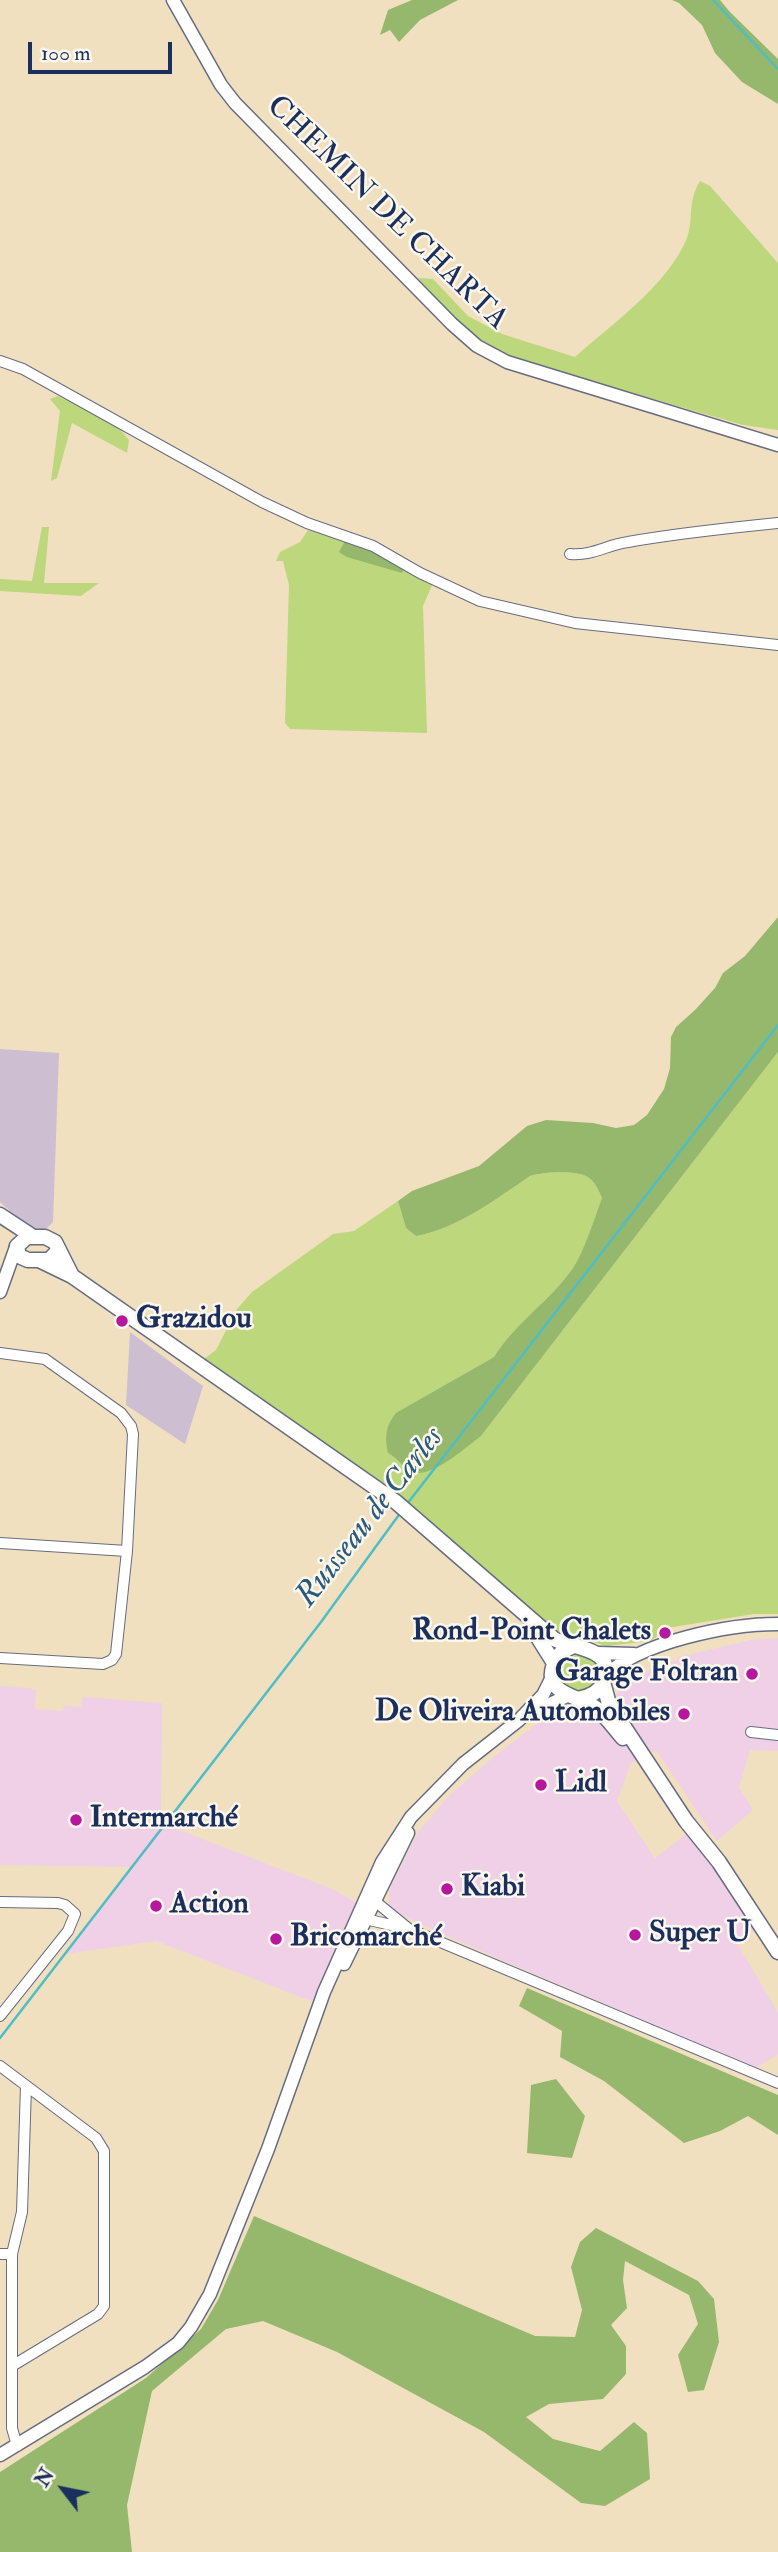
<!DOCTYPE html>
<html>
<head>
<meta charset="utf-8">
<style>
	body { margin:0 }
	#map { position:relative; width:778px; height:2552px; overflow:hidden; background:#f0e0c0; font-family:"IM FELL Double Pica",serif }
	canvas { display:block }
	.north { position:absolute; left:28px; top:2454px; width:70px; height:70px; -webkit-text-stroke:5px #fbf7ec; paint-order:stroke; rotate:302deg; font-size:19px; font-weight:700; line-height:28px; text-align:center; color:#1b2f5e }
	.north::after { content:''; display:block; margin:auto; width:24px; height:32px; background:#1b2f5e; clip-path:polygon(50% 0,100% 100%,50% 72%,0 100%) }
	.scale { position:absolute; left:28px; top:42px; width:144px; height:32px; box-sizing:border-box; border:4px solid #1b2f5e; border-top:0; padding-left:9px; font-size:21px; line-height:24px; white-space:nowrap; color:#1b2f5e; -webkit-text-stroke:5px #fbf7ec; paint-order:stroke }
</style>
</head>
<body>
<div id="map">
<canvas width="778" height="2552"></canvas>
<div class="north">N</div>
<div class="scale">100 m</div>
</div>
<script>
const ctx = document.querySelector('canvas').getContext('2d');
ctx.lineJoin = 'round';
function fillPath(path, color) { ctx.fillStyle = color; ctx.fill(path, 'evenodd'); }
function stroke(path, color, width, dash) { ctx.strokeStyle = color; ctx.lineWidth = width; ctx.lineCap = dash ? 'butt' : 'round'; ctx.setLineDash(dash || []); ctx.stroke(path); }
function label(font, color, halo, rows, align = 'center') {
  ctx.font = font + ' "IM FELL Double Pica",serif'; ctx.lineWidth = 5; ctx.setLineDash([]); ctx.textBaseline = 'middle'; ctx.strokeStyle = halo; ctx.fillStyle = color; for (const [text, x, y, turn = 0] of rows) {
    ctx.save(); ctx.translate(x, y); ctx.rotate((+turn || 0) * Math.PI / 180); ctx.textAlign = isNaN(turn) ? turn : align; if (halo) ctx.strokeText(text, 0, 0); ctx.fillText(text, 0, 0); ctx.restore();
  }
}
const built = new Path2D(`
	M778 1638V1751L750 1750 739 1788 753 1810 717 1841 656 1750 631 1763 617 1801 655 1858 688 1833 757 1929 737 1943 778 2013V2054L756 2068 499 1959 389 1910V1890L418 1832 450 1795 497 1754 550 1714 564 1711 587 1714 619 1692 623 1679 678 1660 679 1657 750 1640Z
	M0 1686 36 1689 35 1709 63 1711 64 1705 81 1707 83 1697 162 1703 161 1823 332 1889 357 1903 316 2003 156 1941 65 1954 130 1867 0 1865Z`);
const industrial = new Path2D(`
	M0 1049 59 1053 53 1222 44 1231 33 1232 0 1202Z
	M130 1332 203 1386 185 1444 126 1405Z`);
const green = new Path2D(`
	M700 181 710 186 778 263V430L743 425 501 355 472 338 450 316 418 278 433 279 468 316 502 334 575 357C612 324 668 285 687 238 694 218 687 202 700 181Z
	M58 396 117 426 129 440 127 453 72 423 57 478 51 481 60 411 50 399Z
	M42 527H49L44 583H99L81 596 0 591V579L32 581Z
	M308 530 345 541 433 583 423 606 427 733 290 729 285 723 289 585 283 561H276L280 552 300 542Z
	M778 1052V1614H754L667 1628 651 1641 606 1646 585 1639 557 1636 423 1514 218 1371 204 1359 216 1350 237 1309 252 1292 333 1234 354 1231 398 1201 406 1228 416 1236C457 1229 496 1199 530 1176 543 1172 574 1170 586 1176 595 1181 598 1189 602 1198 594 1219 586 1250 573 1268 550 1301 516 1322 494 1357L397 1413 388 1453 400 1459 481 1436Z
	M559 1672a20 20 0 1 1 40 0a20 20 0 1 1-40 0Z`);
const forest = new Path2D(`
	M412 0H458L420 20 399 42 390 30 380 35 388 10Z
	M672 0H720L730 12 778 59V104L742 82 715 53 702 25 679 3Z
	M345 541 381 554 404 569 402 573 347 557 339 552Z
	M778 917V1052L481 1436C466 1447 428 1482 409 1471 402 1466 399 1459 388 1453 385 1436 385 1427 396 1413L494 1357C516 1322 550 1301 573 1268 585 1250 594 1219 602 1198 598 1189 595 1181 586 1176 574 1170 542 1172 530 1176 496 1199 457 1229 416 1236L406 1228 398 1201 412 1191 479 1166 527 1126 546 1120 593 1123 616 1128 634 1125 647 1115 664 1089 670 1068 671 1037 676 1027 695 1010 715 988 723 973 745 956Z
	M527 1988 778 2095V2135L748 2116 720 2131 684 2143 604 2081 560 2057 562 2031 519 2006Z
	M556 2079 585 2116 572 2158 527 2153 531 2085Z
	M254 2216 535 2336 575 2337 582 2310 571 2267 580 2242 596 2228 698 2281 714 2299 719 2342 704 2390 688 2392 678 2355 698 2324 689 2295 625 2261 623 2280 627 2308 611 2325 626 2346V2374L603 2399 549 2404 526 2417 553 2439 600 2451 634 2422 647 2433 650 2479 605 2506 581 2503 484 2432 337 2352 263 2321 226 2329 152 2391 127 2505 132 2552H0V2472L146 2378 201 2329 218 2300Z`);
const stream = new Path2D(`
	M713 0 778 69
	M407 1504 778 1025
	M0 2038 321 1622 401 1512`);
const minor = new Path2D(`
	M0 361 23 369 262 502 307 523 373 546 420 573 480 601 575 623 778 645
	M570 554C593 556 606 545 628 542 678 533 728 528 778 523
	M0 1353 45 1359 121 1413 131 1426 133 1434 127 1551 116 1654 112 1660 103 1664 0 1658
	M0 1543 127 1551
	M751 1732 778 1735
	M0 1902 58 1903 65 1905 75 1914 68 1931 0 2016
	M370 1902H376L409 1929
	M364 1914 365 1919 409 1929 778 2083
	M0 2066 96 2138 104 2151V2306L98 2314 12 2366
	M0 2254H12
	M17 2446 12 2428V2254L22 2212 26 2086`);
const tertiary = new Path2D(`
	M173 0 221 85 235 103 452 324 477 346 507 362 778 445
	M0 1292 16 1247
	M597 1653 634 1654
	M605 1676C640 1642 729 1624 778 1624
	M529 1714 567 1696
	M344 1964 408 1833
	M0 2455 145 2367 178 2343 191 2327 210 2294 268 2149 324 1992 382 1862 411 1817 463 1764 519 1720 543 1695 553 1675`);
const secondary = new Path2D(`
	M0 1215 32 1236
	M58 1251 49 1260H28L19 1256 17 1246 27 1237H45L55 1242 72 1276
	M41 1261 72 1276 396 1502 554 1639C573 1649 618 1647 603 1683 599 1692 591 1696 581 1698
	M532 1628 554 1663
	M574 1646C565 1649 557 1654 554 1664 542 1696 581 1695 597 1709 607 1717 614 1728 623 1738
	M603 1682 609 1704 686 1821 719 1862 778 1952`);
const markers = [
	[122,1321,7,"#b5179e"],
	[665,1633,7,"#b5179e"],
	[752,1674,7,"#b5179e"],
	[684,1714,7,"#b5179e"],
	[541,1785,7,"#b5179e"],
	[76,1820,7,"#b5179e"],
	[447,1889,7,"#b5179e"],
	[156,1906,7,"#b5179e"],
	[635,1935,7,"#b5179e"],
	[276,1939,7,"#b5179e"]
];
const streetNames = [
	["CHEMIN DE CHARTA",386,214,44]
];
const poiNames = [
	["Grazidou",136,1321],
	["Rond-Point Chalets",651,1633,"right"],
	["Garage Foltran",738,1674,"right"],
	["De Oliveira Automobiles",670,1714,"right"],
	["Lidl",555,1785],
	["Intermarché",90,1820],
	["Kiabi",461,1889],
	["Action",170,1906],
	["Super U",649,1935],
	["Bricomarché",290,1939]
];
const waterNames = [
	["Ruisseau de Carles",371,1518,-52]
];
fillPath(built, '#efd0e6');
fillPath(industrial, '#cdbed2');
fillPath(green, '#bcd77c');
fillPath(forest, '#95b86c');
stroke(stream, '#4ebdc5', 2.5);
stroke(minor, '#666d80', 12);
stroke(tertiary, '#666d80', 15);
stroke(secondary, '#666d80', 17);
stroke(minor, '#fff', 10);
stroke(tertiary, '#fff', 12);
stroke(secondary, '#fff', 14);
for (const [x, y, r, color] of markers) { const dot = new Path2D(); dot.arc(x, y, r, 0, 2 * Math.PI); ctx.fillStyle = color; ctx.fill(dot); stroke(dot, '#fbf7ec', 2.5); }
label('30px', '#1b2f5e', '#fbf7ec', streetNames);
label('bold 30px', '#1b2f5e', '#fbf7ec', poiNames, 'left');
label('italic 32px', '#2a5a7d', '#fbf7ec', waterNames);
</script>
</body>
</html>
